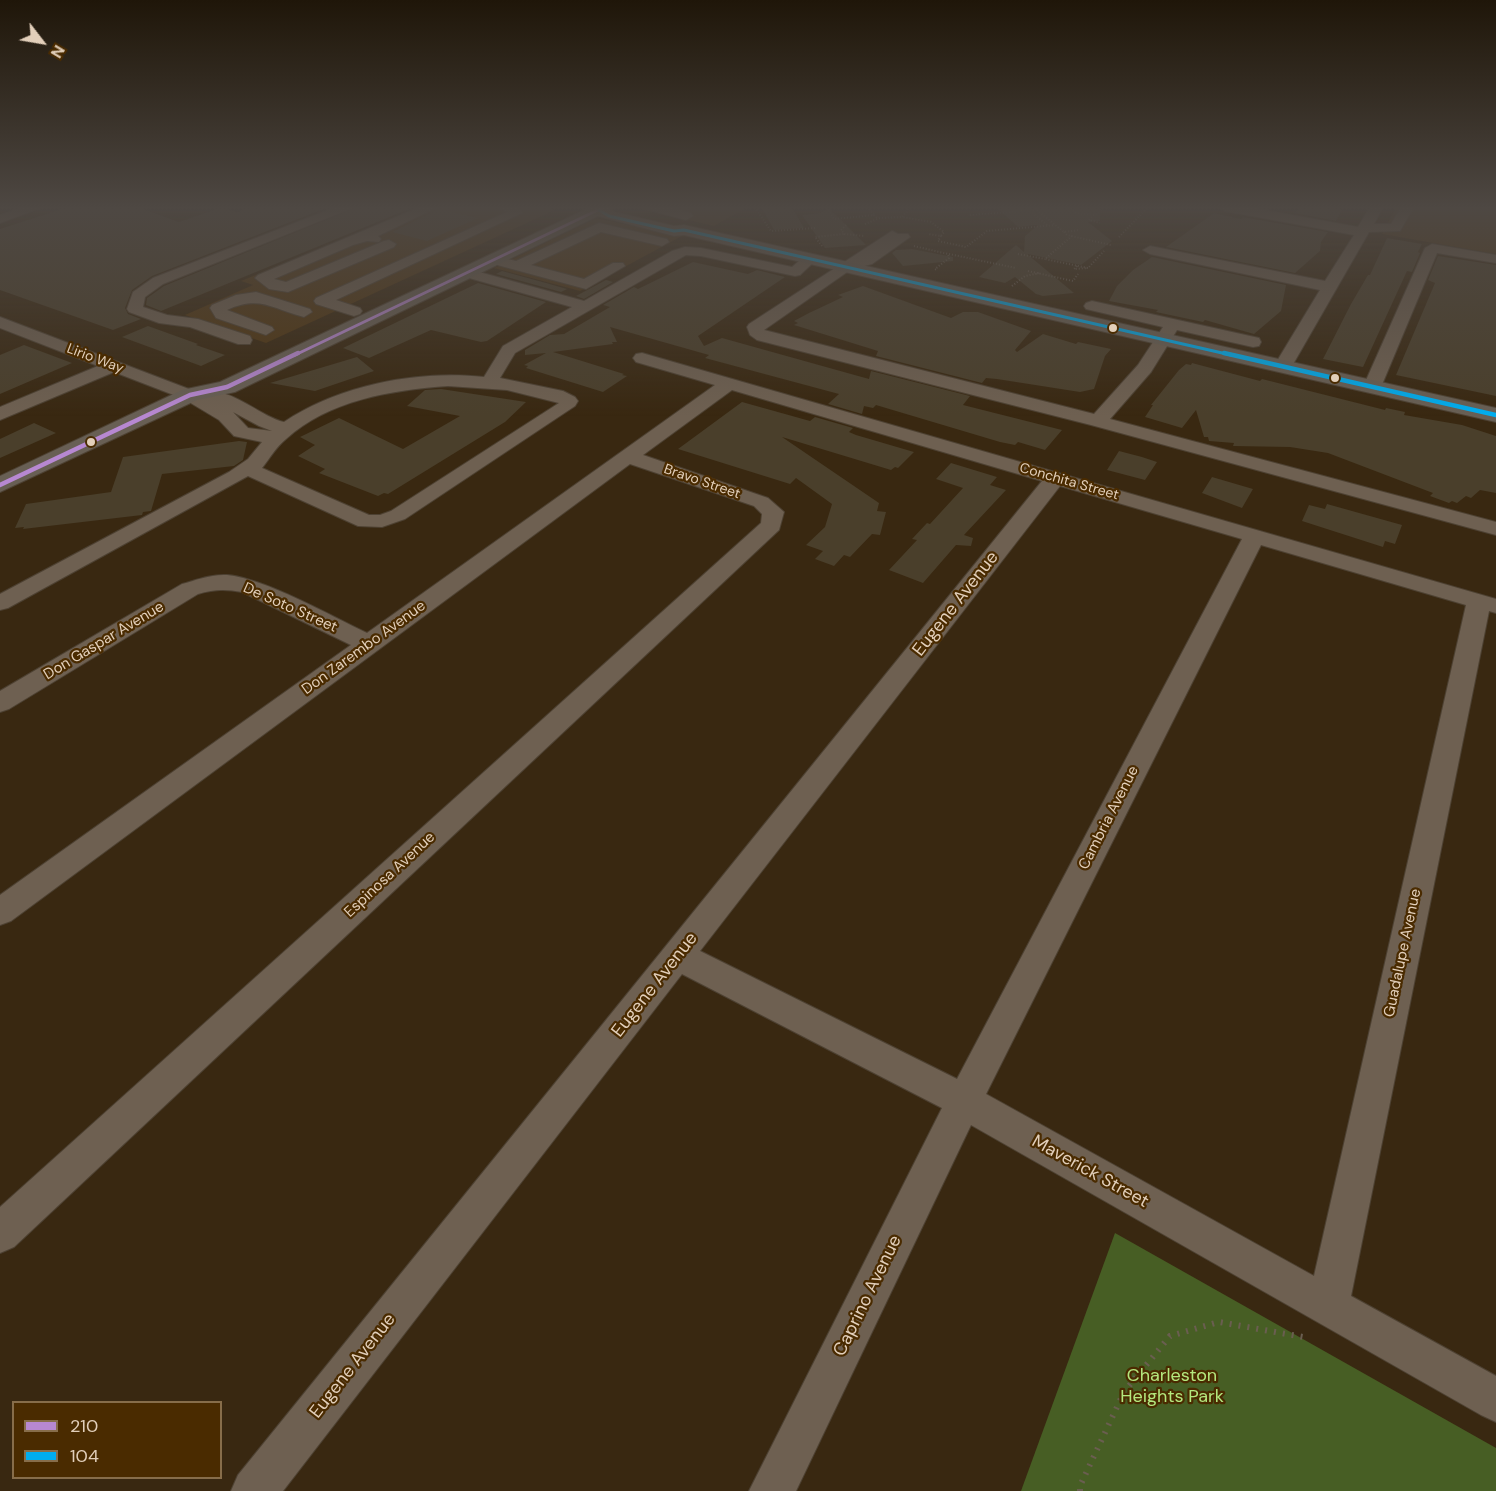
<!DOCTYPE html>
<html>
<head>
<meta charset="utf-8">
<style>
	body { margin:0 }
	#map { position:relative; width:1496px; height:1491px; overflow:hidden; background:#392811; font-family:"DM Sans",sans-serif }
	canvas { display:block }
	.legend { position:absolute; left:12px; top:1401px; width:210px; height:78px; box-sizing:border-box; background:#4a2b00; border:2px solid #876d4a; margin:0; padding:8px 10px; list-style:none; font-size:18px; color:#e2cfba }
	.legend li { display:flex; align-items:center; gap:12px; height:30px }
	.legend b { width:30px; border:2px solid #876d4a }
	.north { position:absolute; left:12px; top:12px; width:60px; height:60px; -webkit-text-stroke:4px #4a2b00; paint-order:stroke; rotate:121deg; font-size:16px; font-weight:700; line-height:24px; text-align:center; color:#e2cfba }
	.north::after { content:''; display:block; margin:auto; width:21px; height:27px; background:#e2cfba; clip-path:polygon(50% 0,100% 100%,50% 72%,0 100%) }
</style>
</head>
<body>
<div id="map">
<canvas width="1496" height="1491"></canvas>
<ul class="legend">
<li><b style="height:8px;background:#b788d2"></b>210</li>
<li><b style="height:8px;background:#00adef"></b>104</li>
</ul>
<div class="north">N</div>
</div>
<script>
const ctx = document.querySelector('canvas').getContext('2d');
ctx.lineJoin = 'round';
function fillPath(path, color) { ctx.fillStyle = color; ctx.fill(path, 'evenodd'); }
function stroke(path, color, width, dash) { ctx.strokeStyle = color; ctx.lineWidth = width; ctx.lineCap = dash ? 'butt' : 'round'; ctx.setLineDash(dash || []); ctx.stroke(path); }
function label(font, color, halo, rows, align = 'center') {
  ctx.font = font + ' "DM Sans",sans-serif'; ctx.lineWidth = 4.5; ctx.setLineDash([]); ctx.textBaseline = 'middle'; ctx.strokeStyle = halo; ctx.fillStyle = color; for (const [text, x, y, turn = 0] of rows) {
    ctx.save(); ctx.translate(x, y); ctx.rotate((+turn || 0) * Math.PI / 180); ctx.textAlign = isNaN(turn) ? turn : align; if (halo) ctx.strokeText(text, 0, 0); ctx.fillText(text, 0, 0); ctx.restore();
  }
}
const built = new Path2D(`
	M420 207H546L555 210 266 343 185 315 253 285 241 281Z
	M631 207H748L714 226Z
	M1396 207H1496V254L1382 234Z
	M596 218 682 236 580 291 494 268Z`);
const green = new Path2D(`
	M1115 1233 1496 1448V1491H1021Z`);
const building = new Path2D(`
	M68 207H138L179 222 219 208 238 212 248 207H329L152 276 132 290 125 308 128 314 141 319 113 330 0 290V229Z
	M357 207H414L161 311 146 305 147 298 164 286Z
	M792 207 804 228 774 230 762 208Z
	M996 207H1100V221L1088 222 1112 241 1081 265 1027 254 1074 293 1043 296 1036 294 1015 277 1005 283 979 277 1016 245 1024 252 1025 236 1038 225 1018 227Z
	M1300 207H1328L1342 210 1336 221 1294 213Z
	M829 208 866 245 825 248 802 215 820 213Z
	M439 209 478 218 427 241 392 232Z
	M1214 213 1241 219 1243 217 1328 232 1321 242 1320 251 1295 273 1166 247Z
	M1387 238 1422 244 1418 252 1420 253 1412 272 1407 271 1363 367 1323 359 1351 304 1368 275H1370Z
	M912 249 953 257V261L903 266 892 253 896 250Z
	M1438 256 1496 265V396L1396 375 1435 283 1428 280Z
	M1152 257 1286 285 1281 311 1254 334 1205 320 1203 322 1156 312 1158 310 1109 301 1117 286 1133 270Z
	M693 262 748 274 757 270 785 277 698 336 704 346 722 338 869 379 871 371 970 396 963 405 1062 430 1045 450 1018 442 1015 445 1000 442 876 405 873 408 864 406 862 414 828 404 839 394 705 358 709 355 610 327 617 342H612L613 344 553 352 624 374 622 375 627 376 603 392 526 368 528 366 524 365 546 353 525 355V350L550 335 564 334 610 307 603 305 634 287 638 289Z
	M502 271 546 283 567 289 561 292 496 274Z
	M606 280 613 282 584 299 576 296Z
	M478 283 546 302 487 341 481 342 431 330 369 358 343 348Z
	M863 286 951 318 963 312H978L1031 331 1015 350 1017 352 1043 334 1076 344 1078 342 1111 349 1105 356 1094 389 1080 392 997 379 986 378 982 383 876 356 878 351 794 325 798 323 794 321 809 313 843 297 838 295Z
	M148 326 198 344 196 345 225 355 201 366 122 337Z
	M24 345 72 363 0 394V355Z
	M357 357 374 371 315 391 270 383Z
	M1192 363 1260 381 1262 379 1385 410 1386 408 1405 412 1404 415 1462 425 1496 436V493L1480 490 1471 498 1466 496 1457 503 1452 501 1449 503 1430 496 1433 493 1328 453 1290 447 1233 446 1234 443 1209 441 1208 437H1204L1196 410 1182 428 1145 417 1153 405H1151L1179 370 1186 364 1191 365Z
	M441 389 526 402 505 422 388 494 384 493 378 496 319 473 325 469 298 456 315 445 300 437 339 418 403 449 460 416 407 406 425 390Z
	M742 402 810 421 815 417 853 428 849 432 856 435 914 452 898 468 895 467 891 470 782 437 879 503 877 511 886 512 880 535 872 534 850 557 844 555 834 566 815 559 823 551 806 545 825 527 832 504 796 478 790 484 678 449Z
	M34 423 56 433 0 458V439Z
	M239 441 247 442 243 460 234 466 162 474 151 511 143 512 142 515 23 529 24 527 15 528 26 504 111 492 123 457Z
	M1119 451 1142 457 1157 462 1145 480 1107 470Z
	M951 463 997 477 990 485 1006 490 964 535 973 538 971 546 956 545 923 583 889 570 917 540 912 539 927 523 930 524 963 488 936 479Z
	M1212 477 1253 489 1242 508 1202 493Z
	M1327 504 1402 525 1395 544 1385 541 1383 547 1302 521 1309 505 1325 509Z`);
const pathFar1 = new Path2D(`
	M757 207 756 209 771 231 816 228
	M827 207 834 219 874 215 878 219
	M867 207 874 215
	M911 207 902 217 931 222 944 232 941 236 928 234
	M1068 207 1077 213 1095 215 1103 207
	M1037 210 1064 232 1080 230
	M1030 211 1047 225
	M1010 212 969 215 1037 210 1034 207
	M1094 215 1089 220 1100 223
	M865 224 880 218 902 217
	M846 225 841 230 845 234 865 236
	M1064 232 1067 235 1111 245
	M941 236 938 241 966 247 987 231 1055 225
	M1072 236 1045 259 1088 268 1104 251
	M1119 237 1148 207
	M822 246 815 237 844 234
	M914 246 948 254 949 258 935 269 937 270
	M949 254 1016 268
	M1018 254 1045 259
	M1077 266 1074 269 1088 268
	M1028 271 1073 281 1078 274
	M1012 286 1025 276 1040 273`);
const path = new Path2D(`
	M1080 1491V1486L1124 1392 1170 1336 1219 1322 1309 1338`);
const minor = new Path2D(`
	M23 207H43L0 223V215Z
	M336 207H355L163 284 145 297 143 307 167 315 198 319 250 336 252 340 250 344H238L190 327 159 323 129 312 127 309 133 292 153 278Z
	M420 207H438L378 236 381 239 379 242 367 241 353 245 274 279 286 282 384 241 389 240 396 244 394 247 288 292 269 289 255 278 258 275C312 252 366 230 420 207Z
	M499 207H518L522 213 336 300 360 308 362 311 360 314 354 316 316 304 314 301 316 298 507 212Z
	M648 207H670L691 213 693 216 686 220 649 210Z
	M1219 207H1248L1358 227 1370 207H1383L1374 224H1391L1401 207H1414L1400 231 1369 232 1292 366 1289 370H1277L1274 366 1320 290 1150 254 1143 250 1150 246 1325 281 1354 235 1225 211Z
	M599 223 667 239 669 242 662 246 601 232 531 265 584 279 613 263H623L625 266 586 289 490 263 488 260 495 256 516 261Z
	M892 231 898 234H908L910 237 872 264 850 270 764 330 1094 414 1138 365 1163 327 1086 309 1084 306 1086 303 1092 301 1259 338 1261 342 1259 346 1253 347 1177 330 1151 372 1110 419 1496 522V535L1091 425 757 340 750 335 747 327 749 324Z
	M1432 244 1496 255V263L1437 253 1381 387 1378 391H1366L1363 387 1425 248Z
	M685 247 701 248 792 267 805 256H815L817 259 800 275 795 276 701 256 686 255 515 353 500 378 563 391 575 397 578 401 575 406 405 519 382 527 358 526 248 476 8 608 0 610V594L229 472 248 459 262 442 234 436 219 420 184 399 114 372 0 420V407L98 366 0 328V317L202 394C227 383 260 417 284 422 340 385 417 370 484 377L503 346 572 307 462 276 460 273 462 270H472L584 301 672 251ZM448 386 507 390 559 403 391 511 380 515H369L262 468C270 458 276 447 286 439 329 400 392 390 448 386ZM220 405 259 426 272 431 248 428 233 412Z
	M256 292 310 309 312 312 304 317C272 309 260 295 227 310L272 327 274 330 266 335 216 318 210 308 212 305 236 295Z
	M642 353 1496 599V613L1489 611 1351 1296 1496 1376V1422L1481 1415 971 1125 796 1491H749L942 1108 682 974 283 1491H231L238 1475 1042 481 732 390 643 455 768 498 784 512 779 530 14 1247 0 1253V1207L761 523 762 514 754 506 630 464 11 921 0 925V895L351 645 242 592C226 589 214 589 198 594L9 709 0 712V691L182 584C196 580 211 574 227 575 264 578 331 616 367 633L715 385 636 362 633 358 636 354ZM1060 486 1242 539 957 1079 700 951ZM1261 545 1466 605 1314 1276 986 1094Z`);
const major = new Path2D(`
	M591 207H613L611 210 614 212 674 226 684 225 1496 408V422L684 235 674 236 598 216 235 392 197 400 0 492V476L182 390 220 382Z`);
const bus1Far1 = new Path2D(`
	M295 355 604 207`);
const bus1 = new Path2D(`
	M0 485 190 395 227 387 298 353`);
const bus2Far1 = new Path2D(`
	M599 210 609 216 674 231 684 230 1231 355`);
const bus2 = new Path2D(`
	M1224 353 1496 415`);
const markers = [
	[1113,328,5,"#e2cfba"],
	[1335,378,5,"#e2cfba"],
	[91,442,5,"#e2cfba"]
];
const farStreetnames = [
	["Lirio Way",95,359,21],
	["Bravo Street",702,482,19],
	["Conchita Street",1069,482,16]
];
const streetNames = [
	["De Soto Street",290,608,24],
	["Don Gaspar Avenue",104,641,-31],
	["Don Zarembo Avenue",364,648,-36],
	["Cambria Avenue",1109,818,-63],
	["Espinosa Avenue",390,875,-43],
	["Guadalupe Avenue",1403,953,-78]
];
const nearStreetnames = [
	["Eugene Avenue",956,604,-52],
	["Eugene Avenue",655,985,-52],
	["Maverick Street",1090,1172,29],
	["Caprino Avenue",868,1296,-64],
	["Eugene Avenue",353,1366,-52]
];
const nearParknames = [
	["Charleston",1172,1376],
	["Heights Park",1172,1397]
];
fillPath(built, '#4f3511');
fillPath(green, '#475e24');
fillPath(building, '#4a3f2b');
stroke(minor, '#4d4132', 2);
stroke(major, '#4d4132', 2);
stroke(pathFar1, '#6a5e50', 2, [1, 2]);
stroke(path, '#6a5e50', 6, [2, 7]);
fillPath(minor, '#6e6051');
fillPath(major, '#685f54');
stroke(bus1Far1, '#b788d2', 3);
stroke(bus1, '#b788d2', 4.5);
stroke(bus2Far1, '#00adef', 3);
stroke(bus2, '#00adef', 4.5);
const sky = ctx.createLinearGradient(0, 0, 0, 416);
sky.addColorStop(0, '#1f1609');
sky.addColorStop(0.5, '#4e4843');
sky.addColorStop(1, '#4e484300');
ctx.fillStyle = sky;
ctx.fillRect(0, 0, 1496, 416);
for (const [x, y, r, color] of markers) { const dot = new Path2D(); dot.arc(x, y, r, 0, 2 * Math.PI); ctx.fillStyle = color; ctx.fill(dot); stroke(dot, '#4a2b00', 2); }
label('14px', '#e2cfba', '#4a2b00', farStreetnames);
label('15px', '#e2cfba', '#4a2b00', streetNames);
label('18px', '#e2cfba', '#4a2b00', nearStreetnames);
label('18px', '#b4e87e', '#4a2b00', nearParknames);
</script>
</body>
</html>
